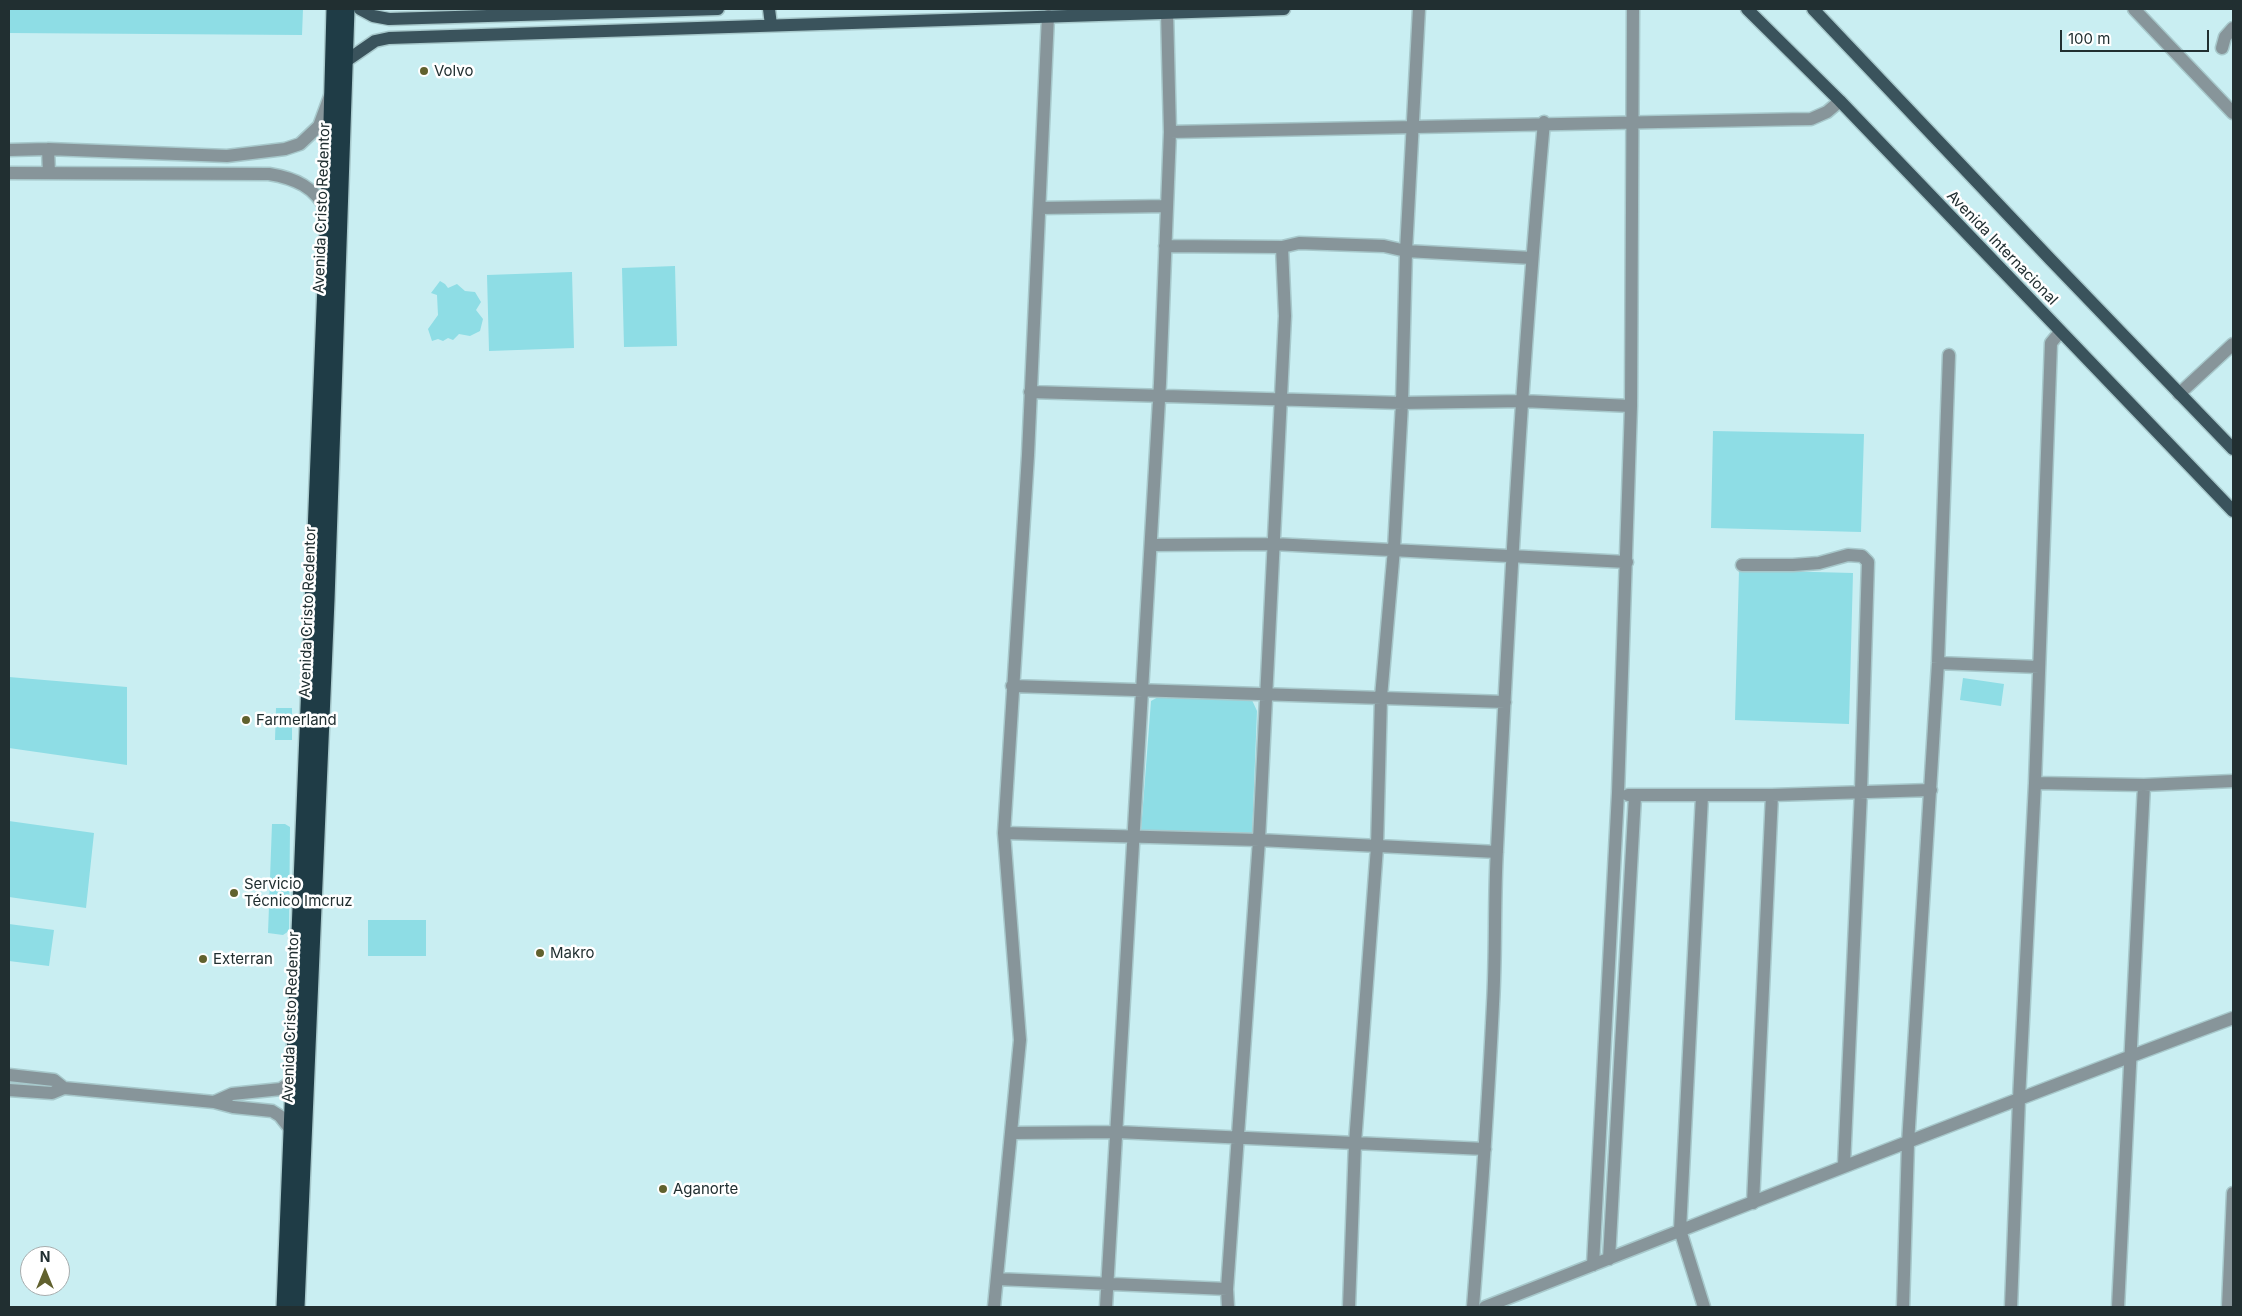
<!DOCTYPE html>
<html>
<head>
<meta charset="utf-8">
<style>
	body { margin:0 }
	#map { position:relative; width:2242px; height:1316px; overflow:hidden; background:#c9eef2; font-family:Inter,sans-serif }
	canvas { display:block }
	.frame { position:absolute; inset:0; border:10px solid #212f31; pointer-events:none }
	.north { position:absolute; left:20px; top:1246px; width:50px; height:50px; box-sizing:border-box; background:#fff; border:1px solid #a6acad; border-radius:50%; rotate:0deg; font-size:14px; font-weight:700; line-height:20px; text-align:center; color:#212f31 }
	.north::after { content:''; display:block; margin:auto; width:18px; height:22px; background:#61612e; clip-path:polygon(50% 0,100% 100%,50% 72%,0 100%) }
	.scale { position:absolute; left:2060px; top:30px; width:149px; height:22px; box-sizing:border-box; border:2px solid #212f31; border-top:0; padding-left:6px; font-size:15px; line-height:18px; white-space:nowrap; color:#212f31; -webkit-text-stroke:4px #fff; paint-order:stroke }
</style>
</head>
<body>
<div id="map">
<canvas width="2242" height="1316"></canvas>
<div class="frame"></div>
<div class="north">N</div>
<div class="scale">100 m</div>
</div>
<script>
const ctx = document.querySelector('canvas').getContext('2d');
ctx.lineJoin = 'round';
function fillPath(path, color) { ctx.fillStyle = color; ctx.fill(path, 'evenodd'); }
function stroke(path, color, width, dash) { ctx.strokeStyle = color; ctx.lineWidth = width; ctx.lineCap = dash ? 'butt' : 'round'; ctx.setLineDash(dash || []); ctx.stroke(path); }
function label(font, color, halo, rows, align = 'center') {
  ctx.font = font + ' Inter,sans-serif'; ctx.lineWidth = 5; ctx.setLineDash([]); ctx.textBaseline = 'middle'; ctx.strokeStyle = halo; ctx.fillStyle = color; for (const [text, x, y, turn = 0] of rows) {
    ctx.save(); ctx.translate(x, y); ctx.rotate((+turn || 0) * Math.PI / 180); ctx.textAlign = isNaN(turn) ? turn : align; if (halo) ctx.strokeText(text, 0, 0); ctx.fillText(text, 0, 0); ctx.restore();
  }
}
const green = new Path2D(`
	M9 9H303L302 35 9 33Z
	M675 266 677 346 624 347 622 268Z
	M572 272 574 348 489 351 487 275Z
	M440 281 445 284 448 288 457 284 465 291 475 292 481 302 476 310 483 319 480 331 470 336 459 334 453 340 448 338 443 341 438 339 432 341 428 329 438 315 437 295 431 293Z
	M1713 431 1864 434 1861 532 1711 528Z
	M1739 570 1853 573 1849 724 1735 720Z
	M9 677 127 687V765L9 748Z
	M1963 678 2004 684 2001 706 1960 700Z
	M1160 696 1252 700 1257 711 1252 836 1141 831 1151 701Z
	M276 708H292V740H275Z
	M9 821 94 833 86 908 9 897Z
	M272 824H285L290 827 289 931 283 935 268 933Z
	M368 920H426V956H368Z
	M9 924 54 930 49 966 9 961Z`);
const minor = new Path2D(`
	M2134 9 2233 113
	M2222 48 2225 37 2233 28
	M1170 132C1383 127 1597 122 1811 119L1827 112 1840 101
	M48 149 49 173
	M9 150 48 149 227 156 285 149 300 144 319 126 330 96
	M9 173 269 174C294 178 316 187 327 212
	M1040 208 1167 206
	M1165 246 1282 247 1299 243 1384 246 1406 251 1532 258
	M1030 392 1402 403 1522 401 1631 406 1618 793 1593 1265
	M2179 394 2233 344
	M1631 406 1633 9
	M1151 545 1273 544 1627 562
	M1742 565H1793L1819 563 1848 555 1862 556 1868 562 1861 791 1844 1165
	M1938 663 2039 667
	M1012 686 1505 702
	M2035 783 2144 785 2233 781
	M1628 795H1772L1931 790
	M1702 796 1680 1230 1704 1307
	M1004 833 1259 840 1497 852
	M9 1075 54 1080 64 1088
	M9 1090 52 1093 64 1088 214 1102 233 1107 272 1111 280 1116 291 1130
	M214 1102 232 1094 281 1089 294 1080
	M1012 1133 1117 1132 1485 1149
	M1753 1203 1772 795
	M1609 1259 1635 796
	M997 1279 1227 1289
	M994 1307 1020 1040 1004 833 1028 455 1048 16
	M1106 1307 1160 383 1170 132 1167 12
	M1228 1307 1227 1289 1259 840 1285 316 1282 247
	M1349 1307 1355 1143 1377 847 1381 697 1394 549 1402 403 1406 251 1419 9
	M1473 1307C1481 1206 1488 1105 1493 1004 1496 952 1494 900 1497 849 1509 606 1522 364 1544 122
	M1485 1307C1734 1210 1982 1111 2233 1018
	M1903 1307 1908 1143 1938 663 1949 355
	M2011 1307 2019 1099 2035 783 2051 343 2060 332
	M2118 1307 2144 785
	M2228 1307 2233 1193`);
const major = new Path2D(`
	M360 9 373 16 389 19 718 9
	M769 9 771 25
	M1747 9 1840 101 2233 511
	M1813 9 2050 259 2233 449
	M346 61 375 41 389 38 1284 9`);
const highway = new Path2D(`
	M284 1307 330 159 334 9
	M297 1307 327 600 347 9`);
const markers = [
	[424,71,5,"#61612e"],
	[246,720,5,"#61612e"],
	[234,893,5,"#61612e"],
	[540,953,5,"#61612e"],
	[203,959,5,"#61612e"],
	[663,1189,5,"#61612e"]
];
const poiNames = [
	["Volvo",434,71],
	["Farmerland",256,720],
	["Servicio",244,884],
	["Técnico Imcruz",244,901],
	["Makro",550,953],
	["Exterran",213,959],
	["Aganorte",673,1189]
];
const streetNames = [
	["Avenida Cristo Redentor",322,208,-88],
	["Avenida Internacional",2002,248,46],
	["Avenida Cristo Redentor",308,612,-88],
	["Avenida Cristo Redentor",291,1017,-88]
];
fillPath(green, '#8edde5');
stroke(minor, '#a7c8cb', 15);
stroke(major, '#a7c8cb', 15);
stroke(highway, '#a7c8cb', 18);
stroke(minor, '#87959a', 12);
stroke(major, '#3a535c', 12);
stroke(highway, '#1f3c46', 15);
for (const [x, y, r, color] of markers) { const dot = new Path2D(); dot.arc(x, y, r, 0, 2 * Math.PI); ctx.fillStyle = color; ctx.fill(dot); stroke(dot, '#fff', 2); }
label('15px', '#212f31', '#fff', poiNames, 'left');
label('15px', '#212f31', '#fff', streetNames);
</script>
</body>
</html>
